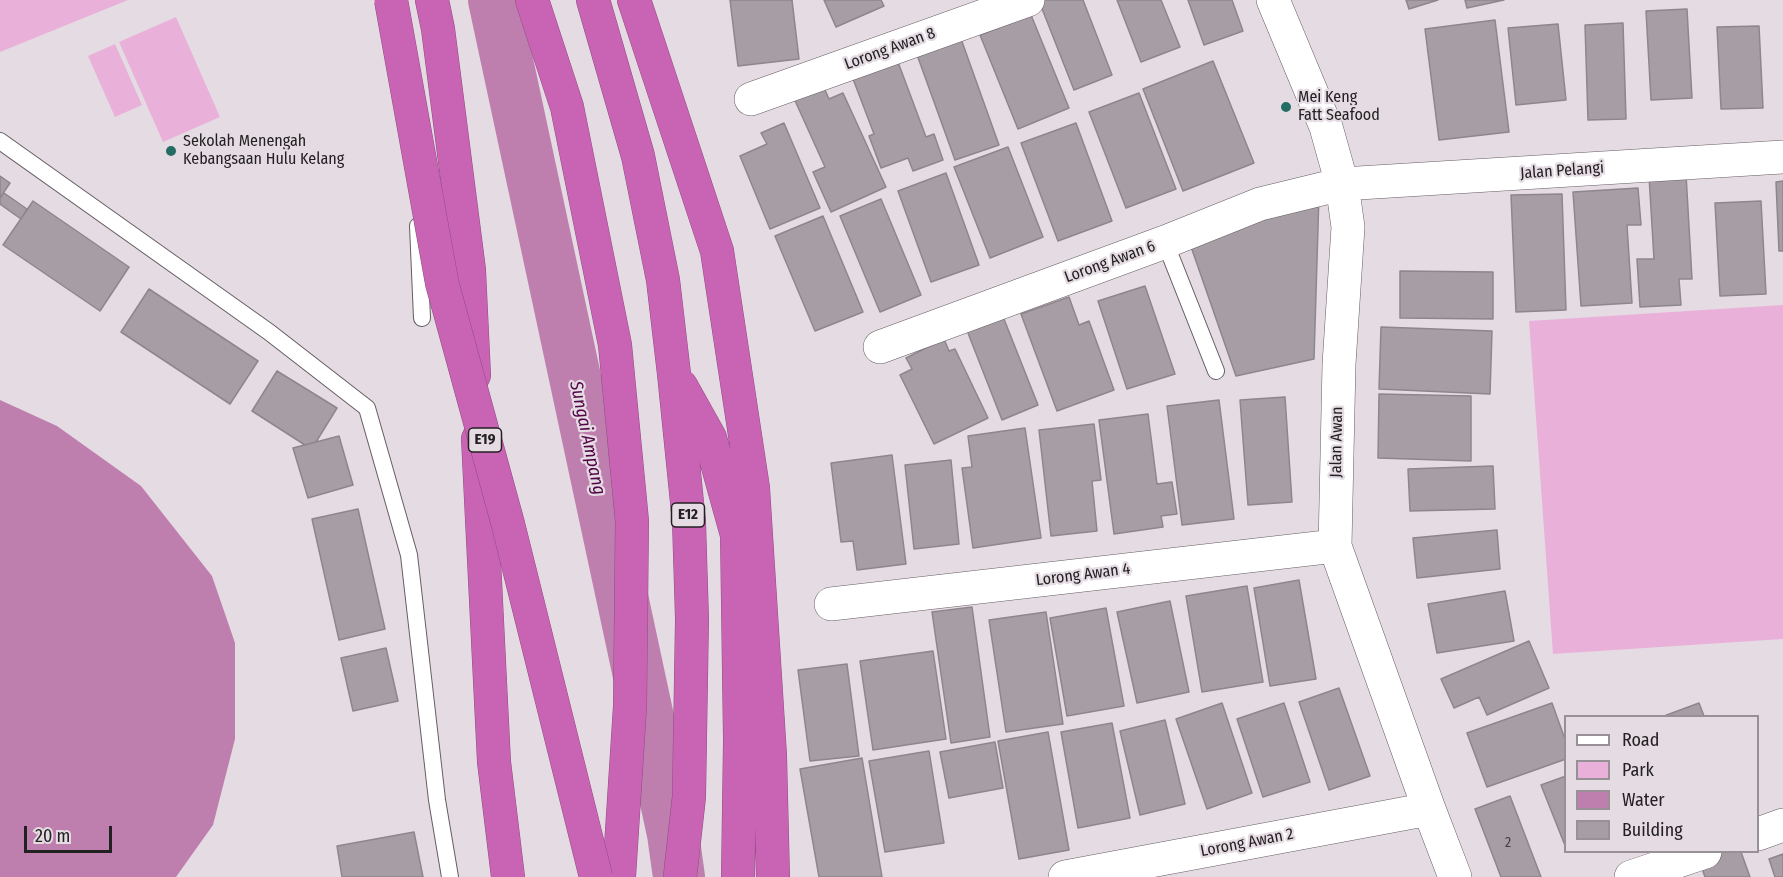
<!DOCTYPE html>
<html>
<head>
<meta charset="utf-8">
<style>
	body { margin:0 }
	#map { position:relative; width:1783px; height:877px; overflow:hidden; background:#e5dce3; font-family:"Fira Sans Condensed",sans-serif }
	canvas { display:block }
	.legend { position:absolute; left:1564px; top:715px; width:195px; height:138px; box-sizing:border-box; background:#e5dce3; border:2px solid #979196; margin:0; padding:8px 10px; list-style:none; font-size:18px; color:#232022 }
	.legend li { display:flex; align-items:center; gap:12px; height:30px }
	.legend b { width:30px; border:2px solid #979196 }
	.scale { position:absolute; left:24px; top:826px; width:88px; height:27px; box-sizing:border-box; border:3px solid #232022; border-top:0; padding-left:8px; font-size:18px; line-height:21px; white-space:nowrap; color:#232022; -webkit-text-stroke:4px #e5dce3; paint-order:stroke }
</style>
</head>
<body>
<div id="map">
<canvas width="1783" height="877"></canvas>
<ul class="legend">
<li><b style="height:8px;background:#fff"></b>Road</li>
<li><b style="height:16px;background:#e9b0da"></b>Park</li>
<li><b style="height:16px;background:#be7faf"></b>Water</li>
<li><b style="height:16px;background:#a69ea4"></b>Building</li>
</ul>
<div class="scale">20 m</div>
</div>
<script>
const ctx = document.querySelector('canvas').getContext('2d');
ctx.lineJoin = 'round';
function fillPath(path, color) { ctx.fillStyle = color; ctx.fill(path, 'evenodd'); }
function stroke(path, color, width, dash) { ctx.strokeStyle = color; ctx.lineWidth = width; ctx.lineCap = dash ? 'butt' : 'round'; ctx.setLineDash(dash || []); ctx.stroke(path); }
function label(font, color, halo, rows, align = 'center') {
  ctx.font = font + ' "Fira Sans Condensed",sans-serif'; ctx.lineWidth = 4.5; ctx.setLineDash([]); ctx.textBaseline = 'middle'; ctx.strokeStyle = halo; ctx.fillStyle = color; for (const [text, x, y, turn = 0] of rows) {
    ctx.save(); ctx.translate(x, y); ctx.rotate((+turn || 0) * Math.PI / 180); ctx.textAlign = isNaN(turn) ? turn : align; if (halo) ctx.strokeText(text, 0, 0); ctx.fillText(text, 0, 0); ctx.restore();
  }
}
const green = new Path2D(`
	M0 0H128L0 52Z
	M176 17 220 117 163 142 119 42Z
	M115 44 142 105 115 117 88 56Z
	M1783 305V639L1553 654 1529 321Z`);
const water = new Path2D(`
	M0 400 57 426 141 486 212 576 235 643V739L213 825 176 877H0Z`);
const river = new Path2D(`
	M494 0 673 834 679 877`);
const building = new Path2D(`
	M730 0H792L799 59 738 66Z
	M824 0H881L884 6 836 27Z
	M1042 0H1083L1112 75 1074 90 1039 1Z
	M1117 0H1161L1180 47 1141 62Z
	M1188 0H1232L1243 31 1204 45Z
	M1406 0H1438L1409 9Z
	M1465 0H1504L1467 8Z
	M1687 9 1692 98 1651 100 1646 11Z
	M1031 15 1069 108 1018 129 980 35Z
	M1495 20 1509 132 1439 140 1425 29Z
	M1623 23 1626 119 1588 120 1585 25Z
	M1558 24 1566 100 1516 105 1508 28Z
	M1759 26 1763 108 1721 109 1717 27Z
	M960 36 999 145 955 160 916 52Z
	M895 54 926 137 934 134 943 160 913 171 908 158 881 168 869 136 874 134 850 71Z
	M1213 61 1254 163 1183 191 1143 89Z
	M821 81 829 99 843 93 886 187 831 212 813 172 825 167 792 94Z
	M1139 93 1176 189 1126 208 1089 112Z
	M784 123 820 208 770 229 740 156 767 144 761 133Z
	M1076 123 1112 221 1058 241 1021 143Z
	M1008 147 1043 237 990 258 954 167Z
	M946 173 979 265 931 282 898 191Z
	M1686 174 1692 279H1679L1681 305 1640 307 1637 259H1654L1649 176Z
	M0 176 10 183 0 198Z
	M1783 181V251H1779L1776 182Z
	M1638 188 1641 225H1627L1632 303 1581 306 1573 192Z
	M4 193 27 209 21 219 0 204V198Z
	M1562 194 1566 310 1516 312 1511 195Z
	M1319 195 1314 359 1236 376 1189 241Z
	M881 199 921 295 880 312 840 216Z
	M33 201 129 267 100 311 3 245Z
	M1761 201 1766 294 1720 296 1715 203Z
	M823 216 863 312 815 331 775 236Z
	M1400 271 1493 272V319L1400 318Z
	M1145 286 1175 374 1127 389 1098 301Z
	M149 289 258 361 230 404 121 332Z
	M1069 297 1079 325 1089 321 1114 390 1057 411 1021 314Z
	M1002 314 1038 405 1002 420 966 328Z
	M1381 327 1492 331 1490 394 1379 389Z
	M944 339 949 351 955 349 988 418 934 444 900 375 912 369 906 358Z
	M277 371 337 408 316 442 305 445 252 411Z
	M1379 394 1471 396V461L1378 458Z
	M1285 397 1292 502 1248 505 1240 400Z
	M1219 400 1234 519 1182 525 1167 406Z
	M1148 414 1157 484 1172 482 1177 514 1161 516 1163 527 1114 534 1099 420Z
	M1094 424 1101 480 1092 481 1097 531 1051 536 1039 430Z
	M1025 428 1041 538 973 548 962 468 972 467 968 436Z
	M339 436 353 485 308 498 293 448Z
	M892 455 906 564 857 570 853 541 841 542 831 463Z
	M951 460 959 544 914 549 905 465Z
	M1493 466 1495 509 1410 511 1408 469Z
	M358 509 385 629 339 640 312 519Z
	M1497 530 1500 569 1417 578 1413 538Z
	M1299 580 1316 679 1270 686 1254 588Z
	M1247 586 1263 682 1202 692 1186 596Z
	M1505 591 1514 641 1437 653 1428 604Z
	M1170 601 1189 692 1137 703 1117 612Z
	M972 607 990 737 951 743 932 612Z
	M1106 608 1124 706 1067 716 1050 618Z
	M1046 612 1063 724 1006 732 989 620Z
	M1529 641 1549 688 1487 715 1479 697 1454 708 1441 679Z
	M386 648 398 701 353 711 341 658Z
	M933 651 946 739 873 750 860 661Z
	M847 664 859 756 810 761 798 670Z
	M1339 688 1370 776 1329 790 1299 702Z
	M1222 703 1252 793 1207 809 1176 719Z
	M1284 703 1310 782 1263 797 1237 719Z
	M1552 703 1566 742V759L1487 787 1467 733Z
	M1699 703 1704 716H1664Z
	M1165 720 1185 804 1140 815 1120 731Z
	M1112 723 1130 818 1078 828 1061 732Z
	M1048 732 1069 850 1019 859 998 741Z
	M995 742 1003 788 949 798 940 752Z
	M929 751 944 843 885 852 869 761Z
	M862 758 882 877H819L800 769Z
	M1566 776V848L1541 785Z
	M1510 796 1541 877H1501L1475 809Z
	M414 832 423 877H342L337 846Z
	M1724 852H1741L1750 877H1705L1699 860Z
	M1783 854V877H1775L1769 859Z`);
const lane = new Path2D(`
	M0 141 269 332 367 408 409 555 437 800 450 877
	M418 226 422 318
	M1165 242 1216 371`);
const street = new Path2D(`
	M1273 0 1326 127 1342 184 1348 227 1339 364 1335 546 1429 809 1455 877
	M751 99 1028 0
	M880 347 1165 242 1260 204 1342 184 1783 157
	M831 604 1335 546
	M1758 834 1783 825
	M1065 877 1429 809
	M1631 877 1705 852`);
const highway = new Path2D(`
	M432 0 438 29 469 270 474 375
	M532 0 567 107 615 345 632 521 630 706 619 877
	M593 0 638 156 663 280 674 374 689 522 692 619 689 797 680 877
	M634 0 717 251 753 488 770 755 773 877
	M681 386 710 438 737 535 740 740 738 877
	M478 439 494 762 508 877`);
const highwayBridge = new Path2D(`
	M391 0 442 283 508 524 596 877`);
const markers = [
	[1286,107,6,"#246d65"],
	[171,151,6,"#246d65"]
];
const numberNames = [
	["2",1508,843]
];
const shields = [
	[485,440,33],
	[688,515,33]
];
const shieldNames = [
	["E19",485,440],
	["E12",688,515]
];
const streetNames = [
	["Lorong Awan 8",890,49,-20],
	["Jalan Pelangi",1562,171,-4],
	["Lorong Awan 6",1110,262,-20],
	["Jalan Awan",1337,442,-89],
	["Lorong Awan 4",1083,575,-7],
	["Lorong Awan 2",1247,843,-11]
];
const poiNames = [
	["Mei Keng",1298,98],
	["Fatt Seafood",1298,116],
	["Sekolah Menengah",183,142],
	["Kebangsaan Hulu Kelang",183,160]
];
const waterNames = [
	["Sungai Ampang",587,438,78]
];
fillPath(green, '#e9b0da');
fillPath(water, '#be7faf');
stroke(river, '#be7faf', 52);
fillPath(building, '#a69ea4');
stroke(building, '#8e868c', 1.5);
stroke(lane, '#655d62', 18);
stroke(street, '#655d62', 34);
stroke(highway, '#8f4c82', 34);
stroke(lane, '#fff', 16);
stroke(street, '#fff', 33);
stroke(highway, '#c964b5', 33);
stroke(highwayBridge, '#8f4c82', 34, []);
stroke(highwayBridge, '#c964b5', 33);
for (const [x, y, r, color] of markers) { const dot = new Path2D(); dot.arc(x, y, r, 0, 2 * Math.PI); ctx.fillStyle = color; ctx.fill(dot); stroke(dot, '#e5dce3', 2); }
label('14px', '#444042', null, numberNames);
for (const [x, y, w] of shields) { const box = new Path2D(); box.roundRect(x - w / 2, y - 12, w, 24, 4.5); ctx.fillStyle = '#e5dce3'; ctx.fill(box); stroke(box, '#232022', 1.5); }
label('bold 15px', '#232022', null, shieldNames);
label('16px', '#232022', '#e5dce3', streetNames);
label('16px', '#232022', '#e5dce3', poiNames, 'left');
label('italic 18px', '#530347', '#e5dce3', waterNames);
</script>
</body>
</html>
